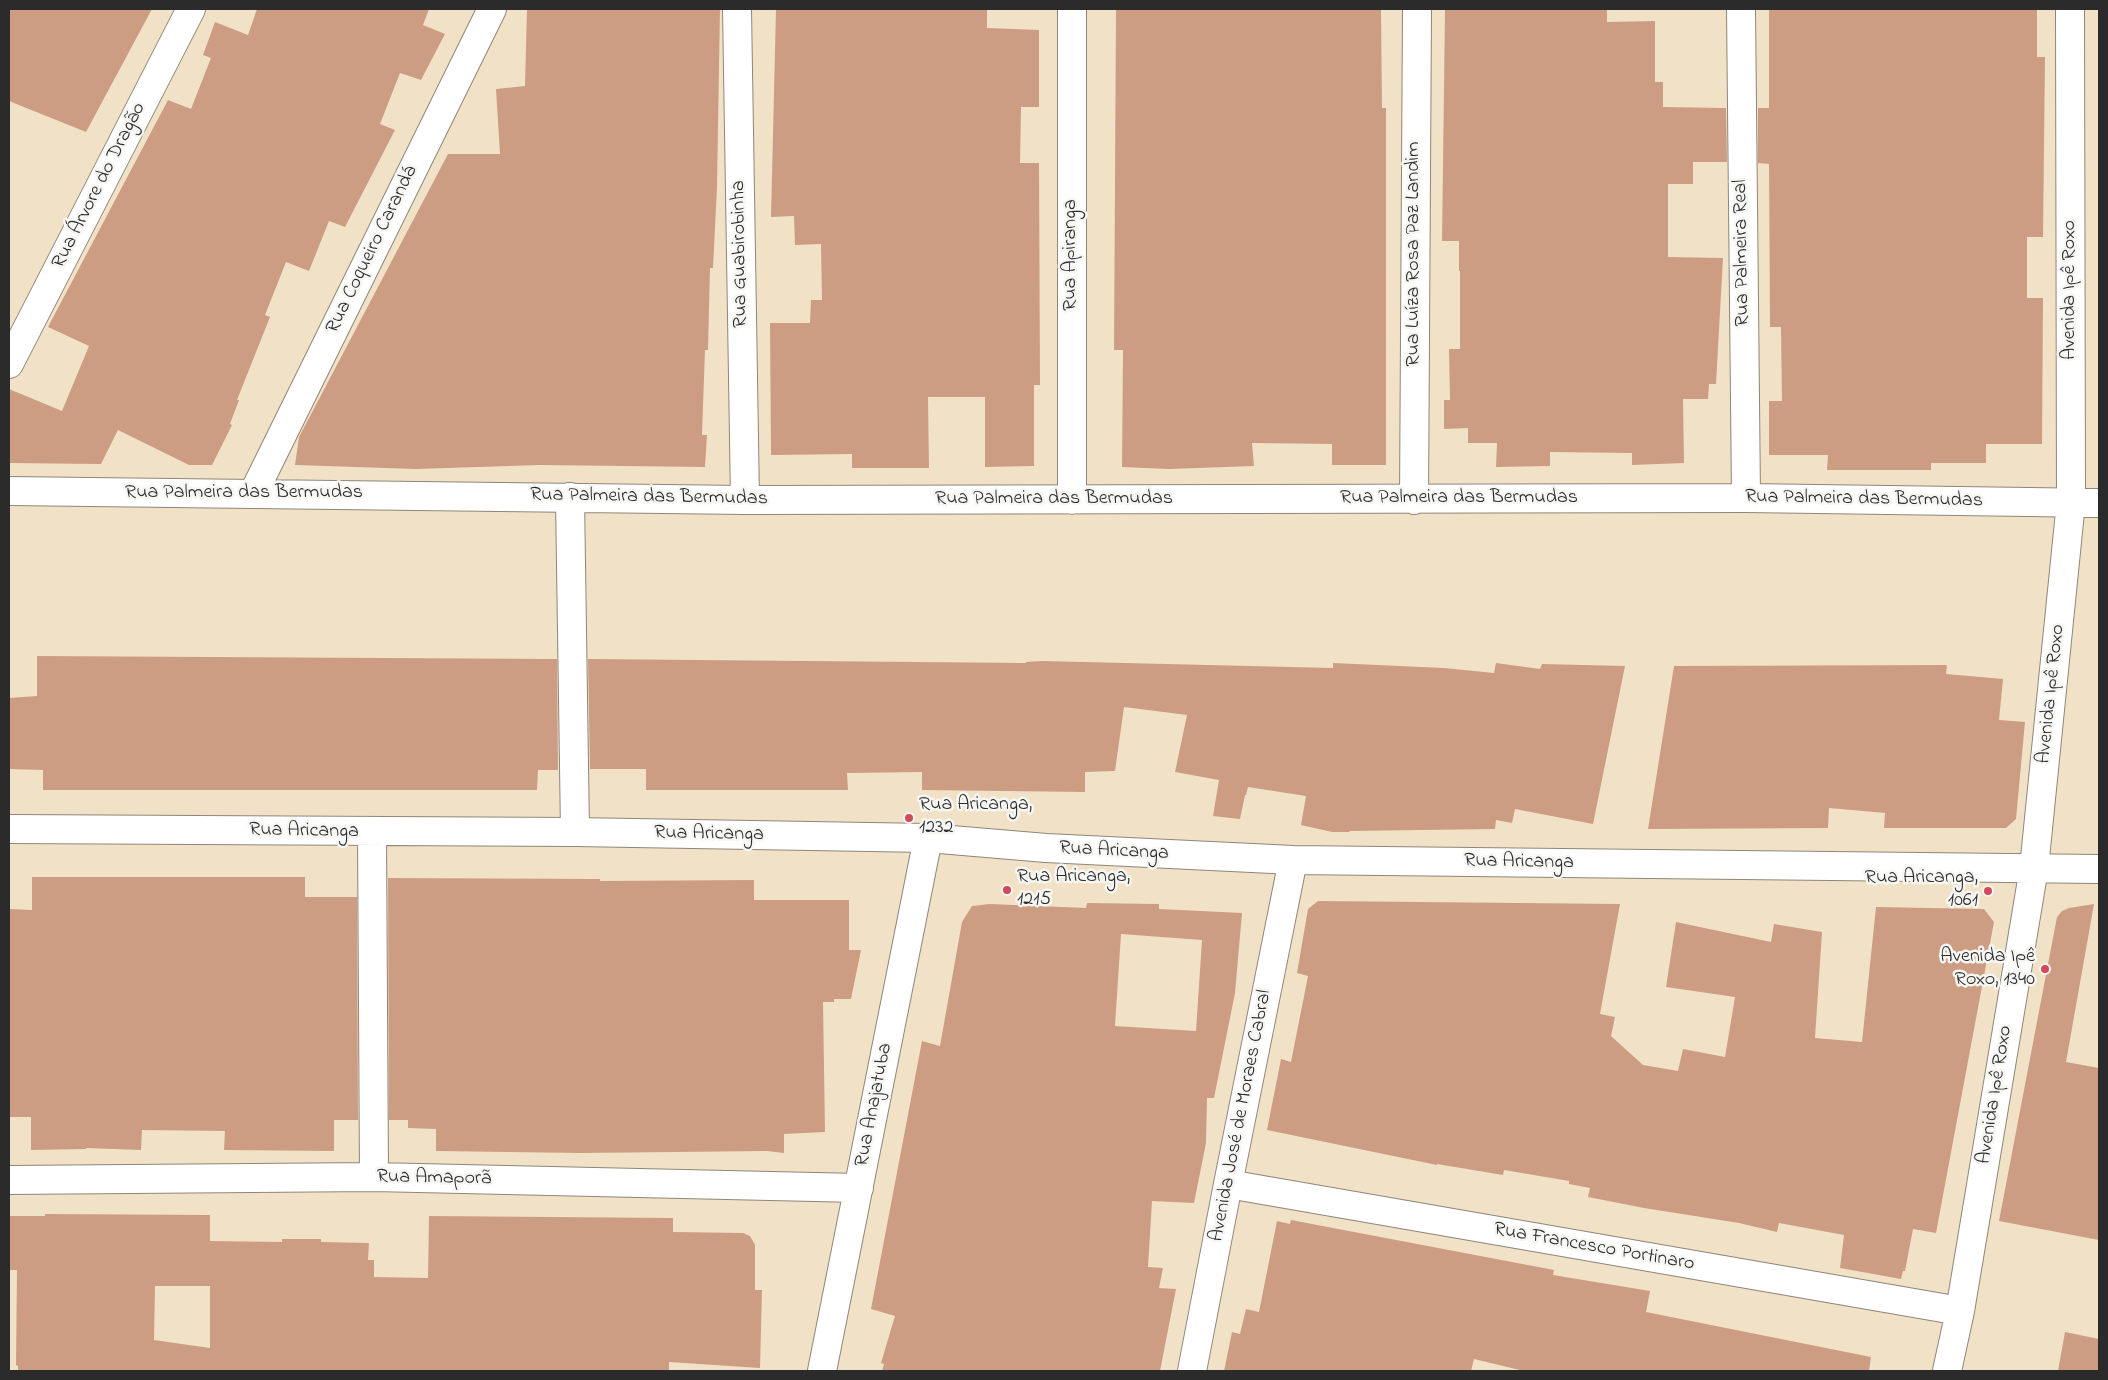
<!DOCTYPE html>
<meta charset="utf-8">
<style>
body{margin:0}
#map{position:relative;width:2108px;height:1380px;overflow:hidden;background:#f1e2c7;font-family:"Indie Flower",sans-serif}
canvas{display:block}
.frame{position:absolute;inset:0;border:10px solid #2b2b2b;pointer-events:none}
</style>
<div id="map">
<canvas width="2108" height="1380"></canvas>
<div class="frame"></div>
</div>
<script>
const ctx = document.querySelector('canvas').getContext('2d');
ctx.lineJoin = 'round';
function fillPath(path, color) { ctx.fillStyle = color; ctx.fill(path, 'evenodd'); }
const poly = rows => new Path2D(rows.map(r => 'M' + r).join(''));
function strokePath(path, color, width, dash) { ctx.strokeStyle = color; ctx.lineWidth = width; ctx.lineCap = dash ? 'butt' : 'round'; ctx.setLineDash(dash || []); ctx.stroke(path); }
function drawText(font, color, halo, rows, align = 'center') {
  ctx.font = font + ' "Indie Flower",sans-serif'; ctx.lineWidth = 5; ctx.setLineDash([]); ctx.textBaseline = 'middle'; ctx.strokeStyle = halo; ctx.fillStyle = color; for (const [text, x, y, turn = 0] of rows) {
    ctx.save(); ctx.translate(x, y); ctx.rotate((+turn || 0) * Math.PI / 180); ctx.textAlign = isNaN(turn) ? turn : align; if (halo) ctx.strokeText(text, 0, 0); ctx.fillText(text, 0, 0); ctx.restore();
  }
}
const building = poly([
 [9,9,152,9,86,132,9,101],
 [257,9,429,9,423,25,445,34,421,80,400,73,380,124,395,130,345,227,329,221,309,271,286,262,265,315,270,317,237,400,239,400,230,424,232,425,212,465,189,465,118,430,101,464,9,463,9,389,62,411,89,346,48,327,168,100,191,109,211,58,203,55,215,22,248,35],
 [527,9,720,9,717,187,713,268,710,268,708,350,705,350,702,435,707,435,705,467,540,465,416,469,295,465,299,437,448,154,500,154,496,89,525,86],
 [776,9,987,9,987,28,1039,30,1039,107,1021,107,1020,163,1039,163,1040,385,1034,385,1034,466,985,467,985,397,928,397,929,468,852,468,852,454,771,455,770,323,810,323,811,300,822,300,821,244,795,245,794,216,771,217],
 [1116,9,1381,9,1382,108,1386,108,1386,465,1332,465,1332,444,1252,443,1254,466,1169,469,1122,467,1123,350,1114,350],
 [1445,9,1607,9,1607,22,1655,21,1655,82,1663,82,1663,107,1726,108,1727,162,1693,162,1693,184,1668,184,1668,257,1723,258,1716,384,1709,384,1708,399,1683,399,1684,463,1632,465,1632,453,1550,452,1550,466,1496,467,1497,443,1468,443,1468,428,1444,429,1444,400,1450,400,1449,349,1460,349,1460,271,1459,271,1459,241,1442,241],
 [1769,9,2037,9,2037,57,2045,57,2043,237,2027,237,2027,298,2043,298,2042,444,1986,444,1986,463,1931,463,1931,470,1827,470,1828,455,1769,455,1769,401,1782,401,1781,327,1770,327,1769,164,1758,163,1758,108,1769,108],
 [37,656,557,659,558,770,538,770,537,790,43,790,43,770,9,769,9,698,37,696],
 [588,659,1026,663,1026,662,1042,661,1333,668,1333,663,1444,668,1494,673,1496,663,1540,669,1542,664,1625,666,1593,824,1515,809,1512,823,1496,820,1495,829,1350,831,1349,832,1332,832,1301,825,1306,796,1248,787,1246,795,1245,795,1240,819,1213,816,1219,780,1175,772,1187,715,1124,707,1115,771,1085,772,1085,792,922,790,922,772,847,773,848,790,646,790,646,769,590,769],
 [1947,665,1946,674,2003,679,1999,720,2025,722,2016,819,2006,828,1884,828,1885,813,1829,808,1828,828,1648,829,1674,666],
 [32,877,305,877,305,897,357,897,358,1120,334,1120,334,1151,224,1150,225,1131,142,1130,141,1150,86,1148,86,1149,31,1150,31,1117,9,1117,9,909,32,910],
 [388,878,600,879,600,881,754,880,754,900,849,900,849,950,861,950,851,999,834,999,834,1002,823,1002,825,1132,784,1134,784,1153,767,1151,581,1153,436,1151,436,1129,408,1128,408,1120,389,1120],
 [1318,901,1620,904,1600,1014,1615,1017,1611,1036,1643,1065,1678,1071,1683,1049,1725,1057,1735,997,1666,987,1676,922,1771,942,1774,924,1822,932,1815,1038,1862,1042,1876,907,1984,909,1994,922,1936,1233,1913,1229,1905,1271,1903,1271,1901,1279,1840,1268,1844,1235,1779,1223,1777,1232,1739,1223,1644,1208,1588,1197,1590,1188,1569,1184,1569,1181,1504,1170,1503,1175,1437,1164,1437,1165,1267,1130,1281,1059,1291,1062,1308,976,1297,973,1308,909],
 [1087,903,1159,904,1159,909,1242,913,1235,993,1214,1098,1207,1098,1206,1143,1194,1203,1152,1201,1148,1267,1163,1268,1159,1288,1176,1289,1160,1371,882,1371,884,1364,881,1363,895,1316,871,1309,922,1041,940,1046,962,922,972,906,990,904,1086,908],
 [1121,934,1202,940,1196,1031,1115,1026],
 [2094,904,2066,1062,2099,1068,2099,1240,1999,1221,2057,917,2062,911,2069,908],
 [45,1214,210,1215,210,1241,282,1242,282,1239,321,1239,321,1242,369,1243,368,1260,374,1260,374,1277,428,1278,429,1216,673,1218,673,1232,743,1233,750,1236,755,1245,755,1290,762,1290,760,1368,669,1362,669,1371,18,1371,18,1366,16,1365,17,1270,9,1270,9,1216,45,1216],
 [155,1286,210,1286,210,1348,154,1340],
 [1291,1220,1554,1270,1553,1275,1650,1291,1646,1312,1871,1357,1869,1371,1524,1371,1474,1359,1471,1371,1224,1371,1232,1332,1240,1334,1246,1309,1259,1312,1277,1221,1290,1224],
 [2065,1332,2099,1339,2099,1371,2058,1371]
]);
const minor = poly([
 [737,9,745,500],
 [1072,9,1072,500],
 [1741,9,1746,498],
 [9,364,191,9],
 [9,491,745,500,1746,498,2099,503],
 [254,492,492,9],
 [570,497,575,832],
 [1414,500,1417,9],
 [9,829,575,832,928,838,1046,848,1293,860,2099,869],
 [372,833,374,1177],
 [9,1180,374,1177,859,1188],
 [1228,1184,1960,1311],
 [822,1371,928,838],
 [1192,1371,1228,1184,1293,860],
 [1947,1371,1960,1311,2034,868,2071,502,2070,9]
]);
const markers = [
 [909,818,5,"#d1495b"],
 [1007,890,5,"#d1495b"],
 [1988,891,5,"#d1495b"],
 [2045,969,5,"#d1495b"]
];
const streetNames = [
 ["Rua Árvore do Dragão",100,186,-63],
 ["Rua Coqueiro Carandá",373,250,-64],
 ["Rua Palmeira Real",1743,253,-91],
 ["Rua Guabirobinha",741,254,-91],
 ["Rua Luíza Rosa Paz Landim",1415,254,-90],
 ["Rua Apiranga",1072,255,-90],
 ["Avenida Ipê Roxo",2071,290,-90],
 ["Rua Palmeira das Bermudas",244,494],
 ["Rua Palmeira das Bermudas",649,498,1],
 ["Rua Palmeira das Bermudas",1459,499],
 ["Rua Palmeira das Bermudas",1054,500],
 ["Rua Palmeira das Bermudas",1864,500,1],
 ["Avenida Ipê Roxo",2052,694,-84],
 ["Rua Aricanga",304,832,1],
 ["Rua Aricanga",709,835,1],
 ["Rua Aricanga",1114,852,3],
 ["Rua Aricanga",1519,863,1],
 ["Avenida Ipê Roxo",1996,1095,-81],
 ["Rua Anajatuba",875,1105,-79],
 ["Avenida José de Moraes Cabral",1242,1116,-79],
 ["Rua Amaporã",434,1179,1],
 ["Rua Francesco Portinaro",1594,1248,10]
];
const poiNames = [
 ["Rua Aricanga,",919,806],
 ["1232",919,829],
 ["Rua Aricanga,",1017,878],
 ["1215",1017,901],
 ["Rua Aricanga,",1978,879,"right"],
 ["1061",1978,902,"right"],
 ["Avenida Ipê",2035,958,"right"],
 ["Roxo, 1340",2035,981,"right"]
];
fillPath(building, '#cd9d83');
strokePath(minor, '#8e8679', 30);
strokePath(minor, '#fff', 28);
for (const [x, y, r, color] of markers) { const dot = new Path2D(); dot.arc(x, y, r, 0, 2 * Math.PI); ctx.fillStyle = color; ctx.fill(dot); strokePath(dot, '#f6f6f2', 2); }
drawText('20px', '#2b2b2b', '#f6f6f2', streetNames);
drawText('20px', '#2b2b2b', '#f6f6f2', poiNames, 'left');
</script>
